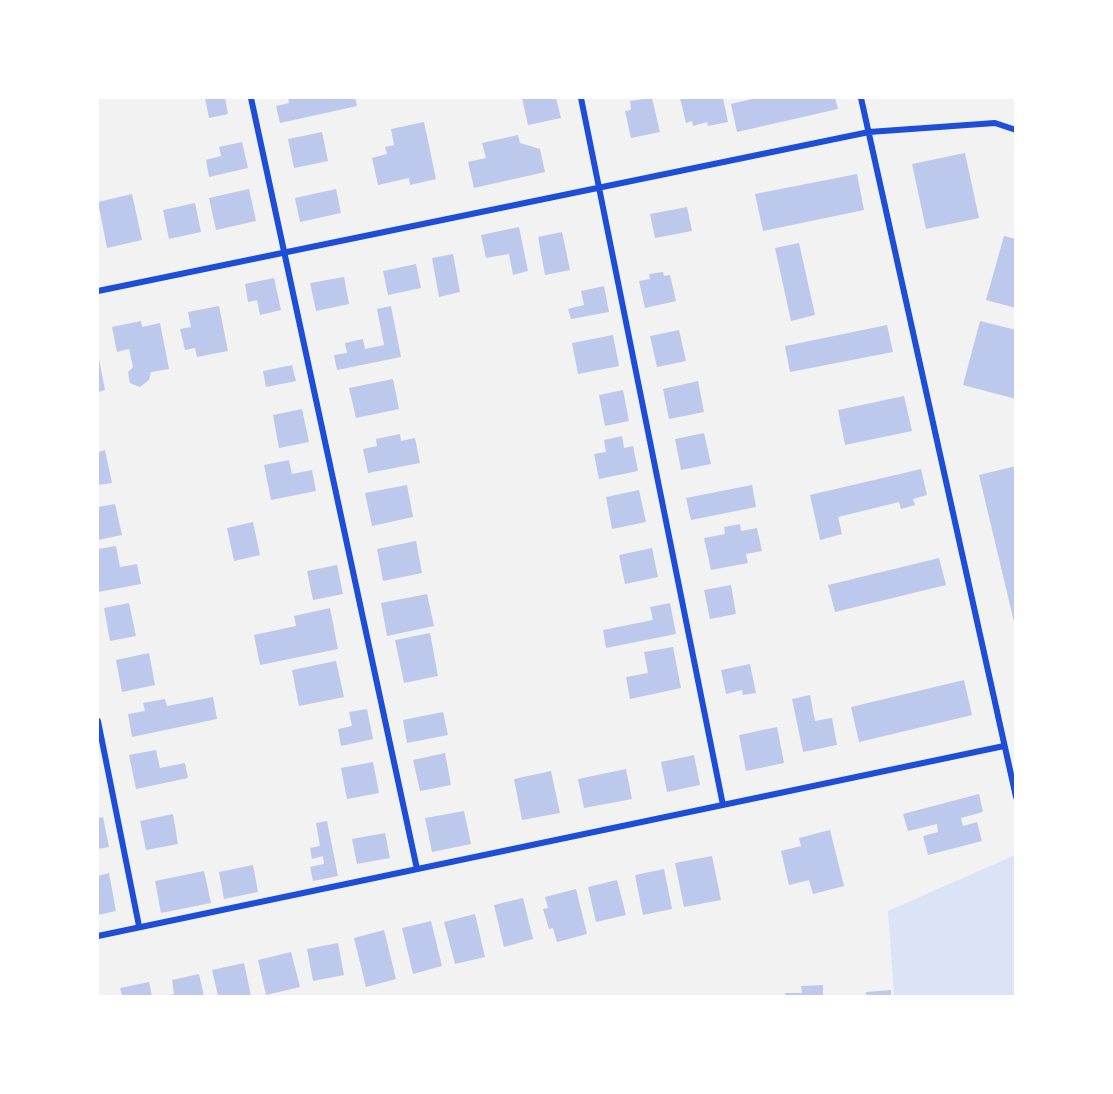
<!DOCTYPE html>
<style>
body{margin:0}
#map{position:relative;width:1113px;height:1094px;overflow:hidden;background:#f2f2f2;font-family:"Alegreya Sans",sans-serif}
canvas{display:block}
.frame{position:absolute;inset:0;border:99px solid #fff;pointer-events:none}
</style>
<div id="map">
<canvas width="1113" height="1094"></canvas>
<div class="frame"></div>
</div>
<script>
const ctx = document.querySelector('canvas').getContext('2d');
ctx.lineJoin = 'round';
function fillPath(path, color) { ctx.fillStyle = color; ctx.fill(path, 'evenodd'); }
const poly = rows => new Path2D(rows.map(r => 'M' + r).join(''));
function strokePath(path, color, width, dash) { ctx.strokeStyle = color; ctx.lineWidth = width; ctx.lineCap = dash ? 'butt' : 'round'; ctx.setLineDash(dash || []); ctx.stroke(path); }
const green = poly([
 [1015,855,1015,996,894,996,888,911]
]);
const building = poly([
 [205,98,225,98,228,114,209,118],
 [288,98,355,98,357,106,280,123,276,106,289,103],
 [522,98,556,98,561,118,528,125],
 [652,98,660,132,631,138,625,111,631,110,630,101],
 [680,98,723,98,728,122,708,126,707,122,693,126,692,121,686,123],
 [756,98,835,98,838,109,737,132,731,104],
 [424,122,436,179,410,185,409,178,378,185,372,158,387,154,385,147,394,145,391,129],
 [322,132,328,161,294,168,288,139],
 [518,135,520,143,540,149,545,172,474,188,468,162,486,158,482,143],
 [242,142,248,168,209,177,206,160,221,156,219,147],
 [965,153,979,218,926,229,912,164],
 [857,174,864,210,763,231,755,194],
 [249,189,256,221,216,230,209,198],
 [336,189,341,213,300,222,295,198],
 [132,194,142,240,107,248,98,202],
 [195,203,201,232,169,239,163,210],
 [687,207,692,231,655,238,650,214],
 [519,227,528,271,513,275,509,254,486,258,481,235],
 [562,232,570,270,545,275,538,237],
 [1004,236,1016,239,1016,308,986,300],
 [799,243,815,315,791,321,775,248],
 [453,254,460,292,439,297,432,258],
 [416,264,421,288,388,295,383,271],
 [663,272,664,276,670,275,676,301,645,308,639,281,650,279,649,274],
 [344,277,349,304,316,311,310,283],
 [274,278,281,310,260,315,257,300,248,302,245,284],
 [604,286,609,312,571,319,568,309,584,305,581,291],
 [219,306,228,351,197,357,195,348,185,350,180,329,191,327,188,312],
 [391,306,401,357,337,370,334,355,347,353,345,343,363,339,365,349,384,345,377,309],
 [141,321,142,327,160,323,169,369,151,372,149,380,140,387,130,383,128,372,133,367,129,349,117,352,112,327],
 [980,321,1016,330,1016,399,963,385],
 [887,325,893,352,790,372,785,346],
 [679,330,686,361,657,367,650,336],
 [613,335,619,366,578,374,572,343],
 [99,359,105,390,98,392,98,359],
 [292,365,296,381,266,387,263,371],
 [393,379,399,409,356,418,349,388],
 [698,381,704,412,669,419,663,389],
 [623,390,629,421,605,426,599,395],
 [904,396,912,431,845,445,838,410],
 [302,409,309,442,279,448,273,415],
 [704,433,711,464,681,470,675,439],
 [400,434,401,441,415,438,420,463,368,473,363,449,377,446,376,439],
 [622,436,624,448,633,446,638,471,599,479,594,454,606,452,604,440],
 [105,450,112,483,98,485,98,452],
 [289,460,292,474,312,470,316,491,271,500,264,465],
 [1016,466,1016,626,1015,626,979,475],
 [921,469,927,495,913,499,915,505,901,509,899,502,838,517,842,534,820,540,810,495],
 [407,485,413,517,372,526,365,493],
 [752,485,756,507,691,520,686,498],
 [639,490,646,522,612,529,606,497],
 [115,504,122,535,98,540,98,507],
 [253,522,260,555,234,561,227,528],
 [740,524,741,531,757,528,762,551,746,554,748,563,711,570,704,538,725,534,724,527],
 [416,541,422,573,383,581,377,549],
 [116,546,120,567,137,564,141,584,98,592,98,549],
 [652,548,658,577,625,584,619,555],
 [939,558,946,585,835,612,828,585],
 [337,565,343,594,313,600,307,571],
 [731,585,736,614,710,619,704,590],
 [427,594,434,626,387,636,381,603],
 [129,603,136,636,110,641,104,608],
 [670,603,676,634,606,648,603,630,653,620,650,607],
 [330,608,338,649,260,665,254,635,296,626,294,616],
 [430,633,438,676,404,683,395,640],
 [673,647,681,688,630,699,626,677,648,673,644,652],
 [149,653,155,685,122,692,116,660],
 [336,661,344,697,299,706,292,670],
 [750,664,756,693,743,695,742,690,726,694,721,670],
 [964,680,972,715,859,742,851,707],
 [810,695,815,721,832,718,837,745,803,752,792,699],
 [213,697,217,719,132,737,128,714,145,711,143,703,165,699,167,706],
 [367,709,373,739,341,746,338,729,352,726,349,712],
 [443,712,448,735,407,743,403,720],
 [777,727,784,763,746,771,739,735],
 [156,750,160,768,185,763,188,778,136,789,129,755],
 [445,753,451,785,420,791,413,760],
 [694,755,700,785,667,792,661,762],
 [373,762,379,793,347,799,341,768],
 [626,769,632,799,584,808,578,779],
 [551,771,560,813,522,820,514,779],
 [979,794,983,812,961,818,963,826,977,822,982,841,928,855,923,836,938,832,937,824,908,831,903,814],
 [464,811,471,844,432,852,425,818],
 [173,814,178,844,146,850,140,821],
 [103,817,109,847,98,849,98,818],
 [327,821,338,876,313,881,310,867,324,864,323,856,312,859,310,848,320,846,316,823],
 [830,830,844,886,813,894,809,880,789,885,781,851,801,846,799,838],
 [385,833,390,858,357,864,352,839],
 [712,856,721,900,684,907,675,863],
 [253,865,258,892,224,899,219,872],
 [664,869,672,909,643,915,635,875],
 [204,871,211,903,161,913,155,881],
 [109,873,116,911,98,915,98,876],
 [617,880,626,915,596,922,588,887],
 [576,889,587,934,557,942,553,928,549,929,543,909,548,908,545,897],
 [523,898,533,939,504,947,494,905],
 [475,914,485,957,455,964,444,922],
 [431,921,442,966,413,974,402,928],
 [384,930,396,979,366,987,354,938],
 [338,943,344,975,313,981,307,949],
 [291,952,300,987,266,995,258,960],
 [244,963,251,996,218,996,212,970],
 [199,974,204,996,165,996,174,994,172,980],
 [149,982,152,996,122,996,120,988],
 [823,985,823,996,785,996,785,993,802,993,801,986],
 [891,990,891,996,866,996,866,992]
]);
const minor = poly([
 [251,98,417,869],
 [581,98,723,805],
 [861,98,1016,797],
 [98,291,869,132,995,123,1016,130],
 [98,721,139,926],
 [98,936,1004,746]
]);
fillPath(green, '#dbe4f7');
fillPath(building, '#bdc9ec');
strokePath(minor, '#1d4ed8', 6);
</script>
